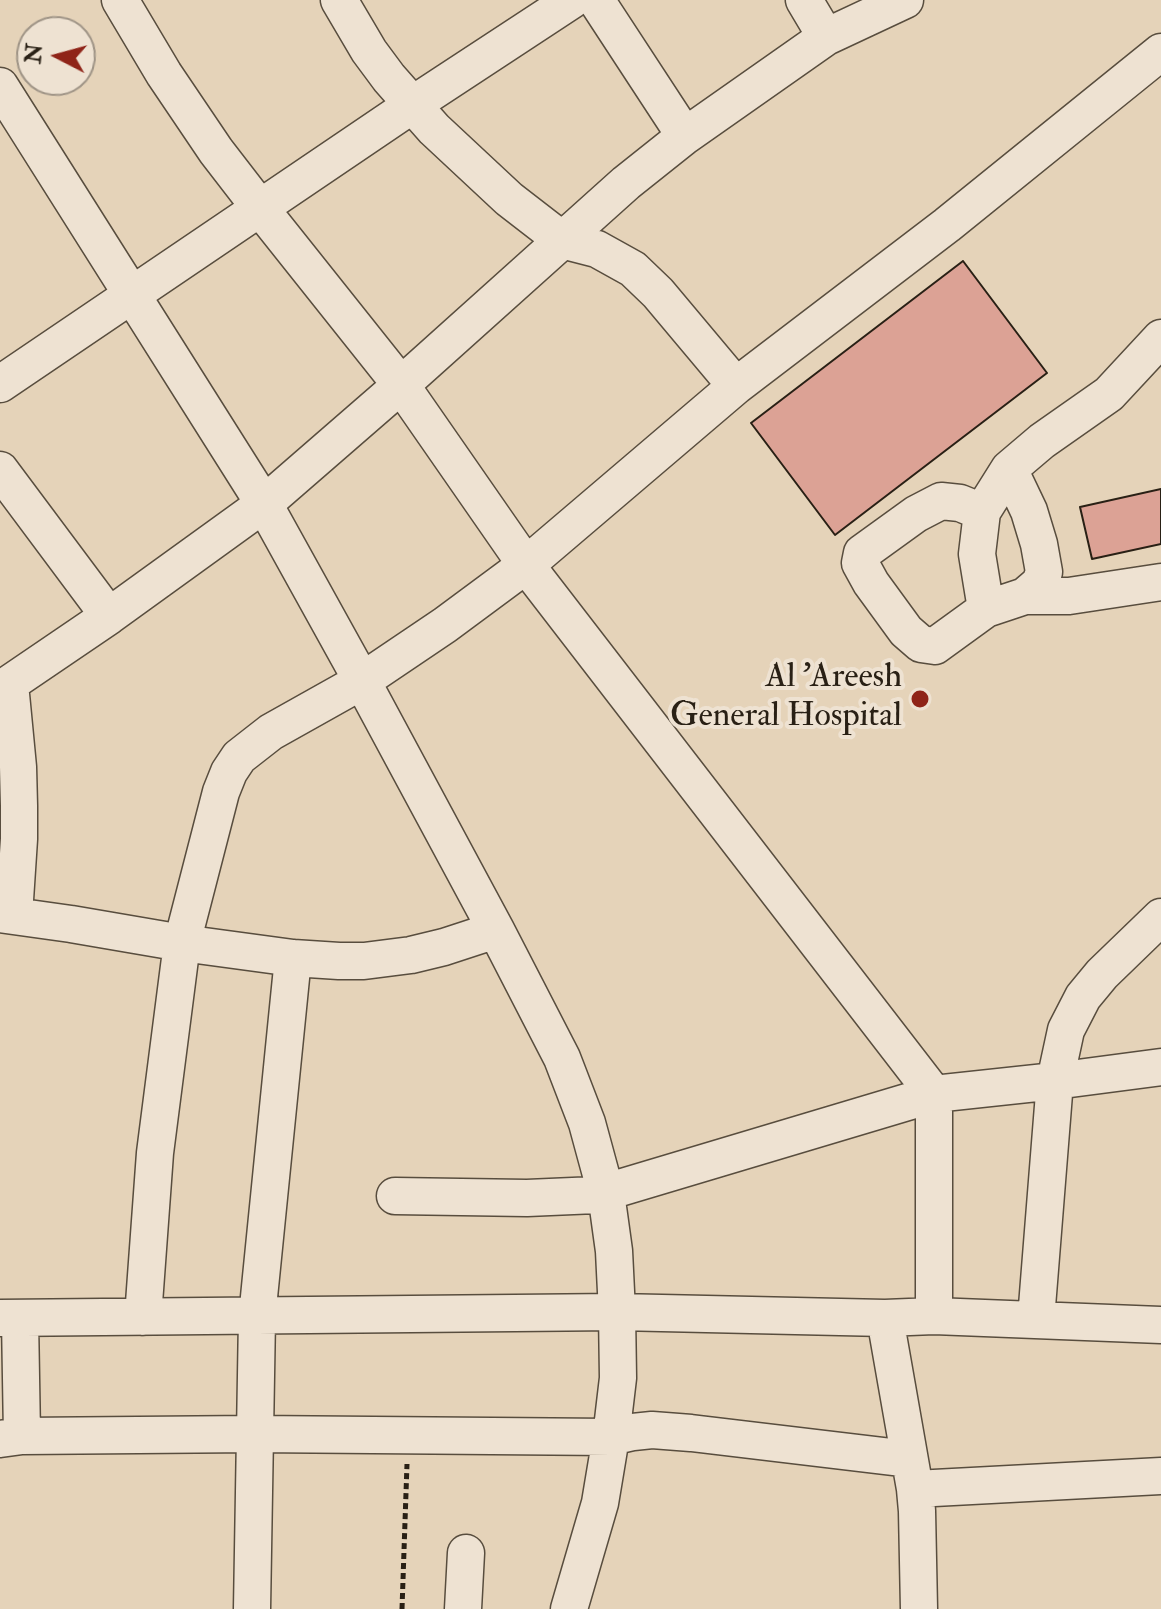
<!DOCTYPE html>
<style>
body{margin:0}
#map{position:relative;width:1161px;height:1609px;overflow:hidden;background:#e5d3b9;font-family:"IM FELL Double Pica",serif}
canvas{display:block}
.north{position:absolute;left:16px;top:16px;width:80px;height:80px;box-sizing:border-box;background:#eee2d2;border:2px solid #9f9486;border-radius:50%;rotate:276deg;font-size:22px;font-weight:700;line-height:32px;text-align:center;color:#292015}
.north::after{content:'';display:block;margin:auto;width:28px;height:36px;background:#8f2418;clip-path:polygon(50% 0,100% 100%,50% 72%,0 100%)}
</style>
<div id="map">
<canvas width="1161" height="1609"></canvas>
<div class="north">N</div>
</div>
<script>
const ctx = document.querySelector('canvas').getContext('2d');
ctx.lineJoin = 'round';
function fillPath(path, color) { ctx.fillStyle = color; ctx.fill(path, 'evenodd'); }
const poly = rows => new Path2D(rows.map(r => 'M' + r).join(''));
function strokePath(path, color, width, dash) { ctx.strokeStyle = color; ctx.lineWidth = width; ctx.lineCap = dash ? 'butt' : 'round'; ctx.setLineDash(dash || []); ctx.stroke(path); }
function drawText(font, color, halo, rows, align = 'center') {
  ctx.font = font + ' "IM FELL Double Pica",serif'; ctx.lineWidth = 8; ctx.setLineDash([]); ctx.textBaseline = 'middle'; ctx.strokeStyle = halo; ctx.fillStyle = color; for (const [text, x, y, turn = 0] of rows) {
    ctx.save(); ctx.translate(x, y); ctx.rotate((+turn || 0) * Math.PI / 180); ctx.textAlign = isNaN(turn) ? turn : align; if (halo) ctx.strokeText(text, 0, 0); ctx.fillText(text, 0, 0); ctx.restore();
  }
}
const building = poly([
 [963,261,1047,373,835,535,751,423,963,261],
 [1161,489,1161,544,1092,559,1080,507,1161,489]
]);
const path = poly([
 [402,1609,407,1464]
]);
const minor = poly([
 [120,0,164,74,216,151,260,208,401,385,526,565,934,1094,934,1316],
 [339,0,369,51,389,78,434,129,509,199,562,240,597,249,633,269,658,293,736,386],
 [596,0,685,136],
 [804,0,826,37],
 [0,86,264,504,362,681,496,930,562,1058,587,1123,606,1193,614,1251,617,1312,618,1378,611,1437,600,1503,569,1609],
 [0,384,412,105,572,0],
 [1009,469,1029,511,1039,544,1044,572,1040,583,1025,596],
 [0,470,109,616],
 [982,512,960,503,941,501,916,514,862,553,860,563,871,583,906,631,921,644,935,646,986,609,1025,596,1069,596,1161,582],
 [986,609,977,554,982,512,1009,469,1042,441,1109,394,1161,338],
 [10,684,18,767,19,806,19,839,14,915],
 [0,690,109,616,264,504,401,385,626,183,685,136,826,37,905,0],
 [0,914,71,924,182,943,293,958,339,961,364,961,411,955,444,947,496,930],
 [395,1196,527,1198,596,1195,934,1094,1055,1081,1161,1067],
 [143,1317,155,1153,182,943,221,792,229,772,239,757,271,732,362,681,445,625,526,565,736,386,947,225,1161,52],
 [0,1318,617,1312,885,1318,934,1316,1161,1325],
 [885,1318,915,1489,917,1511,919,1609],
 [20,1319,22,1436],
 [1036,1319,1055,1081,1066,1030,1083,997,1102,974,1161,917],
 [0,1439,22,1436,254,1434,611,1437,633,1432,652,1430,691,1433,909,1459],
 [915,1489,1161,1476],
 [252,1609,257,1317,293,958],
 [463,1609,466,1553]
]);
const markers = [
 [920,699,10,"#8f2418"]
];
const poiNames = [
 ["Al 'Areesh",902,679],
 ["General Hospital",902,718]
];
fillPath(building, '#dca295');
strokePath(building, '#292015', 2);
strokePath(minor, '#584d3e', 39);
strokePath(path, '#292015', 5, [6, 4]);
strokePath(minor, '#eee2d2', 36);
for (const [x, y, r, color] of markers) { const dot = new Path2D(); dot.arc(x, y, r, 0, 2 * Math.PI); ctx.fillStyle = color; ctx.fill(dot); strokePath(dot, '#eee2d2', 3); }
drawText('34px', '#292015', '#eee2d2', poiNames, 'right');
</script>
